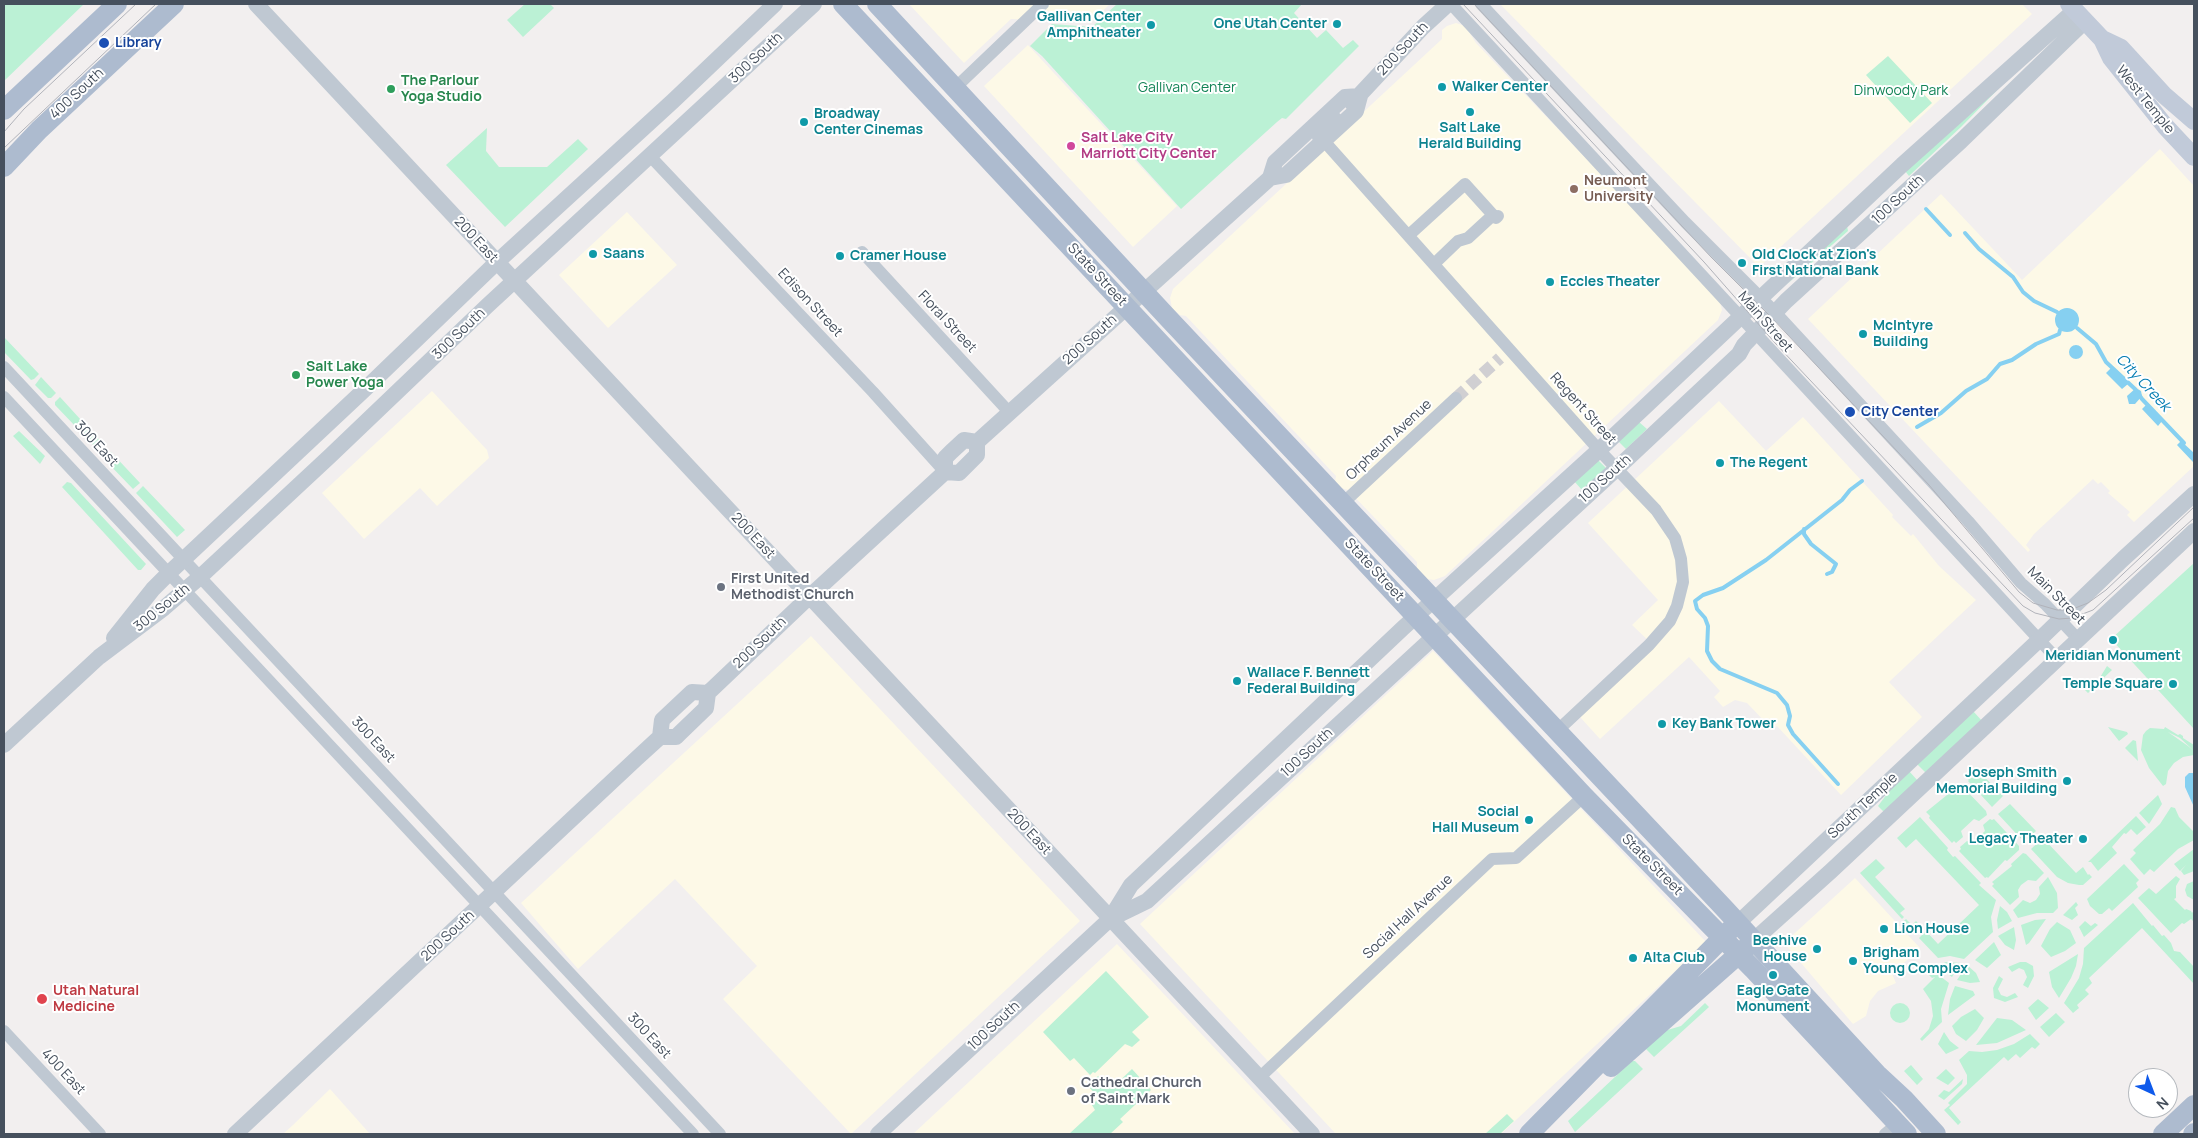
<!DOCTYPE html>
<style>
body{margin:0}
#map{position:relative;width:2198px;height:1138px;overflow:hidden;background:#f2efef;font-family:Manrope,sans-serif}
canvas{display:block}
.frame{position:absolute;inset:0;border:5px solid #46505d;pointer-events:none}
.north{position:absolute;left:2128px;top:1068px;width:50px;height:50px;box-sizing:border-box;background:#fff;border:1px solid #b5b9be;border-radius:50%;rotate:137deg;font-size:14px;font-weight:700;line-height:20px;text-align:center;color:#46505d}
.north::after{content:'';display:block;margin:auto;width:18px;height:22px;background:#0f5aeb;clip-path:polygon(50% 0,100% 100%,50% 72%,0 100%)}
</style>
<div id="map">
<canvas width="2198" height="1138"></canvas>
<div class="frame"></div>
<div class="north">N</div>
</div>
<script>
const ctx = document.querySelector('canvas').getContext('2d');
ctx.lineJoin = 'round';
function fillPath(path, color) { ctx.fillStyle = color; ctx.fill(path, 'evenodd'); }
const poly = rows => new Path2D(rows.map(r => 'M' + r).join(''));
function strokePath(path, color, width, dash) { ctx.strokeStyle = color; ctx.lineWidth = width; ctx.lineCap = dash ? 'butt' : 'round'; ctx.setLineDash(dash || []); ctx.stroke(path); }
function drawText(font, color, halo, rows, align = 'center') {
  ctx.font = font + ' Manrope,sans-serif'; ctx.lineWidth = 4; ctx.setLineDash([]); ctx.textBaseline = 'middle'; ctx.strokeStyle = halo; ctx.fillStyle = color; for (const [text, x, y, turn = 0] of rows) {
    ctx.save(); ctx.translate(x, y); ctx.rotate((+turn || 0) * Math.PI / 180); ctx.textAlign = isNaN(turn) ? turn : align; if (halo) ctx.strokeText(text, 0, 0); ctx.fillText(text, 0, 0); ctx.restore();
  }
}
const commercial = poly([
 [909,4,1110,4,1091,22,1011,19,964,63],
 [1500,4,2022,4,2032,14,1759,267],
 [1456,23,1465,26,1476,43,1719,298,1722,310,1718,320,1445,576,1434,580,1427,579,1417,569,1417,562,1348,490,1341,488,1335,482,1336,476,1186,316,1180,315,1172,308,1170,298,1173,289,1442,39,1442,30,1447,26],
 [1028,45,1177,206,1133,247,984,86],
 [2160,149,2194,186,2194,466,2134,522,2127,515,2130,512,2108,493,2110,491,2101,482,2098,484,2093,479,2034,534,2026,545,2030,550,2028,552,1808,319,1941,194,2022,280],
 [627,212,677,265,608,328,559,275],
 [432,391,487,450,489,458,437,506,420,488,364,539,322,493],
 [1719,401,1766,451,1803,417,1893,515,1892,517,1911,536,1913,534,1939,566,1976,600,1889,682,1922,717,1841,795,1777,726,1772,729,1747,703,1735,700,1723,707,1714,697,1720,691,1689,657,1600,739,1580,717,1652,644,1632,625,1658,600,1588,523],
 [811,636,1080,921,851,1134,723,999,757,966,675,879,578,969,521,903],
 [1433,651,1706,942,1501,1134,1336,1134,1140,924],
 [1855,878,1920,948,1892,974,1896,983,1878,991,1870,1001,1866,1016,1853,1024,1784,943],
 [1117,944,1295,1134,913,1134],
 [330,1089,370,1134,283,1134,293,1125]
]);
const green = poly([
 [4,4,84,4,4,81],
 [525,4,550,4,554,8,523,37,507,20],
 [1117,4,1302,4,1294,13,1317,38,1326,30,1343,48,1353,40,1359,46,1286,119,1282,118,1277,122,1181,209,1042,56,1030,46,1052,24,1092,27],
 [1888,56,1932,103,1910,123,1866,75],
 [2010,77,1962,126,1909,176,1905,171],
 [487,128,486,151,499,167,547,167,578,139,588,149,505,227,446,165],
 [1847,226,1848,231,1785,286],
 [4,337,39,374,34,379,31,380,4,352],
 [41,377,56,393,51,398,48,398,35,385],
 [60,397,102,443,96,448,55,405,55,402],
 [1639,422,1647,429,1626,449,1618,441],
 [19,431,45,456,40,464,13,436],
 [111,452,140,483,133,489,105,460],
 [1598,460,1606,468,1582,490,1574,481],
 [67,482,71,483,146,564,141,570,138,570,62,487],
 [143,486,185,530,177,537,136,493],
 [2194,563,2194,729,2111,639],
 [2107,666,2112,670,2088,693,2083,688,2099,679],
 [1973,711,1983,722,1926,773,1917,764],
 [2108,727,2127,732,2128,734,2119,741],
 [2165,727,2178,735,2180,734,2183,736,2183,738,2194,745,2194,751,2180,738,2168,732,2188,746,2194,751,2194,755,2183,757,2174,763,2168,771,2166,784,2163,786,2149,768,2141,750,2143,735,2146,731,2150,728,2164,729],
 [2133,740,2136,741,2138,761,2125,748],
 [1975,767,2003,796,1992,807,1968,781,1969,780,1965,776],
 [1909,771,1918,781,1884,812,1878,806,1893,786],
 [1957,783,1961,787,1962,786,1986,811,1987,815,1979,821,1974,819,1961,831,1963,837,1956,843,1954,841,1952,843,1929,818,1930,816,1926,812,1947,795,1946,794],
 [2158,795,2162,804,2149,824,2139,813],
 [2010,804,2036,831,2024,842,1998,814],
 [2171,807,2175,808,2179,817,2194,832,2194,840,2178,849,2154,872,2150,869,2144,875,2130,859,2136,853,2133,850,2160,824],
 [2136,816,2146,827,2137,835,2131,829,2126,834,2124,833,2112,847,2117,853,2098,871,2091,862,2088,862],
 [1920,817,1948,848,1947,850,1953,857,1955,856,1981,883,1979,885,1996,900,1991,917,1993,932,1964,959,1950,956,1938,958,1919,938,1926,931,1938,944,1979,905,1916,839,1906,848,1897,838],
 [1990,819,1992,820,1994,819,2019,846,2019,850,2007,861,2005,860,1988,878,1987,877,1985,878,1959,851,1961,849,1960,847,1967,841,1972,843,1985,831,1983,825],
 [2043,838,2076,873,2083,867,2088,875,2089,874,2092,877,2083,885,2079,885,2068,883,2057,877,2031,849],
 [2194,849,2194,871,2184,875,2181,871,2186,865,2180,871,2174,864],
 [2023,853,2026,854,2044,873,2036,881,2028,880,2021,885,2018,890,2019,897,2010,905,1992,886,1994,884,1992,882,2012,866,2011,864],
 [1876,859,1885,868,1875,877,1905,909,1900,913,1904,917,1902,919,1860,873],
 [2124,864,2139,880,2136,883,2138,887,2112,911,2109,908,2102,914,2099,914,2090,906,2087,899],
 [2176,876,2180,879,2176,886,2176,898,2174,899,2185,910,2186,909,2191,911,2192,913,2194,910,2194,919,2193,921,2191,919,2184,924,2182,923,2171,933,2138,898,2149,888,2156,894],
 [2048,877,2057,893,2058,908,2053,913,2037,913,2018,918,2013,910,2023,900,2030,903,2036,900,2040,894,2039,887],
 [2194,881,2194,900,2187,896,2185,890,2187,884],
 [2076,902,2078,905,2075,908,2078,915,2072,920,2063,915],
 [2133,903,2152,926,2153,925,2162,936,2164,935,2171,943,2174,951,2180,952,2194,967,2194,984,2142,928,2089,978,2092,983,2085,990,2089,994,2077,1005,2079,1008,2073,1013,2064,1003,2079,978,2083,964,2084,948],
 [2000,906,2007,912,2012,921,1998,929,1997,920],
 [1906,919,1912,925,1916,921,1923,929,1916,935,1903,922],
 [2046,919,2029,943,2026,945,2021,925,2035,920],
 [2085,921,2091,926,2095,923,2098,925,2084,937,2079,927],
 [2057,922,2070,930,2076,943,2065,951,2051,957,2041,946,2042,944,2050,929],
 [2014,927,2016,940,2014,950,2005,945,1998,936],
 [1994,942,2001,955,1987,968,1975,960],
 [2078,954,2076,966,2071,978,2059,998,2052,987,2049,972],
 [1946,962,1961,963,1952,977,1937,966],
 [2020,962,2026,962,2033,966,2034,976,2028,988,2023,985,2027,977,2024,970,2019,968,2012,972,2008,967],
 [1967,965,1976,973,1980,982,1970,983,1957,980],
 [1932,970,1949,983,1941,1009,1942,1022,1922,1041,1920,1039,1929,1029,1933,1016,1931,1001,1923,989,1935,977,1932,978,1928,974],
 [1106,971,1149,1017,1132,1032,1140,1040,1132,1047,1125,1044,1095,1073,1093,1072,1090,1075,1074,1058,1070,1061,1043,1032],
 [1999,976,2003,979,1998,989,2001,995,2007,997,2015,993,2018,997,2005,1002,1994,998,1993,988],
 [1955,986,1973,991,1975,995,1948,1015,1950,999],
 [2038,999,2049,1008,2036,1020,2028,1008],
 '1890 1013a10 10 0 1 1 20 0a10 10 0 1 1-20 0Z',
 [1705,1003,1709,1007,1654,1057,1645,1048,1664,1031,1681,1026],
 [1975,1009,1984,1018,1977,1030,1966,1041,1956,1034,1952,1026,1961,1017],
 [2056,1013,2065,1022,2049,1037,2040,1027],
 [1997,1018,2012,1020,2026,1030,1997,1043,1976,1045],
 [1944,1032,1950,1041,1959,1048,1946,1054,1938,1044],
 [2030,1034,2040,1044,2035,1049,2032,1047,2020,1058,2016,1054,2008,1061,2004,1057,1949,1108,1961,1122,1958,1125,1944,1110,1950,1105,1948,1103,1967,1084,1967,1075,1959,1060,1969,1051,1982,1052,1997,1050,2014,1044],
 [1632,1061,1635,1061,1643,1069,1575,1132,1568,1121],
 [1911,1065,1923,1079,1917,1085,1904,1071],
 [1132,1069,1151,1090,1120,1119,1123,1122,1110,1134,1069,1134,1095,1110,1092,1105,1099,1098,1088,1086,1098,1076,1111,1089],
 [1946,1069,1955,1078,1948,1085,1936,1078],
 [1963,1079,1962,1084,1944,1100,1938,1096,1944,1090,1949,1092],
 [1507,1114,1514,1121,1500,1134,1485,1134]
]);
const water = poly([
 '2055 320a12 12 0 1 1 24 0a12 12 0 1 1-24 0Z',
 '2069 352a7 7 0 1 1 14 0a7 7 0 1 1-14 0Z',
 [2112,367,2128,384,2122,389,2106,373],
 [2136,388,2141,391,2142,396,2135,404,2129,404,2127,396],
 [2147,404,2162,421,2158,426,2142,409],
 [2181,441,2194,453,2193,462,2177,445],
 [2189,773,2194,773,2194,807,2185,787,2185,777]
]);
const stream = poly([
 [1926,209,1950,235],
 [1965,233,1979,249,2013,277,2023,292,2034,301,2057,312],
 [2077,328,2096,344,2106,362,2135,389,2142,399,2184,443],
 [1917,427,1941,413,1966,391,1987,379,2000,364,2012,360,2036,344,2059,334,2060,330],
 [1804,529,1804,534,1811,544,1836,564,1832,572,1827,574],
 [1838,784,1793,734,1788,725,1790,716,1787,705,1777,693,1720,669,1712,661,1707,651,1708,626,1705,618,1697,609,1695,601,1703,595,1723,588,1766,560,1842,500,1850,490,1862,481]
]);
const minorTunnel = poly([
 [1456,398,1500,358]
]);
const minor = poly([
 [1451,4,2057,659],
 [1481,4,1685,222,1775,312,1968,521,2021,583,2045,604,2078,639],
 [955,88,1043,4],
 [1324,141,1599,450,1656,510,1675,538,1681,559,1683,582,1677,606,1670,621,1649,645,1557,731],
 [650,156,873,392,945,472],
 [1409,235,1465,184,1493,215],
 [862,252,1009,412],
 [1434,264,1458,241,1468,238,1493,215,1496,218,1498,216],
 [4,367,720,1134],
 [4,397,693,1134],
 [1343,503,1456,398],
 [4,1031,100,1134],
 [1259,1078,1492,859,1516,858,1584,796],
 [1885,1134,1897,1124]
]);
const tertiary = poly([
 [256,4,1312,1134],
 [1352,103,1423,27,1448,4],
 [1324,141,1320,137,1322,131,1334,119],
 [1270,178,1286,175,1356,111,1360,96],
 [977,442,1270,178,1275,162,1345,97,1360,96],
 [945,472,945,458,951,452,964,440,977,442],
 [114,638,153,589,169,573,363,391,497,262,673,101,775,4],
 [660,737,662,720,679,704,692,692,708,693],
 [4,745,99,657,164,608,200,577,330,456,487,306,814,4],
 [1110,919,1147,901,1627,459,1739,354,1744,345,1786,301,1961,141,2085,21],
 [1738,923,2039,640,2123,559,2194,494],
 [1753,941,1831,871,2194,531],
 [235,1134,636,759,660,737,676,737,680,733,706,708,708,693,809,597,945,472,959,473,977,455,977,442],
 [878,1134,1110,919,1131,885,1403,628,1599,450,1902,165,2075,10]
]);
const secondary = poly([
 [2069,4,2102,39,2111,58,2165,126,2194,157],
 [2102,39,2121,48,2164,95,2194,121]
]);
const primary = poly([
 [843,4,1584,796,1753,969,1907,1134],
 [877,4,1169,319,1724,908,1877,1074,1904,1099,1936,1134],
 [4,110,117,4],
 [4,167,39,130,174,4],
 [1611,1067,1748,946],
 [1529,1134,1732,928],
 [2163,1134,2194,1105],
 [2193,1134,2194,1133]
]);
const tram = poly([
 [1463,4,1704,262,1776,344,2023,606,2035,613,2059,619,2072,618,2093,610,2194,518],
 [1474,4,1711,257,1771,317,1929,485,2019,592,2033,603,2057,610,2070,610,2088,603,2106,590,2194,507],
 [4,132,24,109,136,4],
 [4,148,156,4]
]);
const markers = [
 [1337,24,5,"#0f9aa8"],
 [1151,25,5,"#0f9aa8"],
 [104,43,6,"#1a4fb4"],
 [1442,87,5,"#0f9aa8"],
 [391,89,5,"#2e9e5b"],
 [1470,112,5,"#0f9aa8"],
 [804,122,5,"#0f9aa8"],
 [1071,146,5,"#d1479c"],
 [1574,189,5,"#8d6e63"],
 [593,254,5,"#0f9aa8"],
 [840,256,5,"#0f9aa8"],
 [1742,263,5,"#0f9aa8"],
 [1550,282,5,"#0f9aa8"],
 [1863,334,5,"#0f9aa8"],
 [296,375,5,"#2e9e5b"],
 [1850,412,6,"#1a4fb4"],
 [1720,463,5,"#0f9aa8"],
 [721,587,5,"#6b7280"],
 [2113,640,5,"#0f9aa8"],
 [1237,681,5,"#0f9aa8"],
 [2173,684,5,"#0f9aa8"],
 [1662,724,5,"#0f9aa8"],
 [2067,781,5,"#0f9aa8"],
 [1529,820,5,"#0f9aa8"],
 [2083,839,5,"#0f9aa8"],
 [1884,929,5,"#0f9aa8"],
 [1817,949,5,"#0f9aa8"],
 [1633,958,5,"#0f9aa8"],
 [1853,961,5,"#0f9aa8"],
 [1773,975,5,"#0f9aa8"],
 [42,999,6,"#e0444e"],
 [1071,1091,5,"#6b7280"]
];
const cultureNames = [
 ["Gallivan Center",1141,17,"right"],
 ["Amphitheater",1141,33,"right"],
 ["One Utah Center",1327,24,"right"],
 ["Walker Center",1452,87],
 ["Broadway",814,114],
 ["Center Cinemas",814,130],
 ["Salt Lake",1470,128,"center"],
 ["Herald Building",1470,144,"center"],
 ["Saans",603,254],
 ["Old Clock at Zion's",1752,255],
 ["First National Bank",1752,271],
 ["Cramer House",850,256],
 ["Eccles Theater",1560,282],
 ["McIntyre",1873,326],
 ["Building",1873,342],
 ["The Regent",1730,463],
 ["Meridian Monument",2113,656,"center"],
 ["Wallace F. Bennett",1247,673],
 ["Federal Building",1247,689],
 ["Temple Square",2163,684,"right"],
 ["Key Bank Tower",1672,724],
 ["Joseph Smith",2057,773,"right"],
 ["Memorial Building",2057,789,"right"],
 ["Social",1519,812,"right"],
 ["Hall Museum",1519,828,"right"],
 ["Legacy Theater",2073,839,"right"],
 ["Lion House",1894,929],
 ["Beehive",1807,941,"right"],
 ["House",1807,957,"right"],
 ["Brigham",1863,953],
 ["Young Complex",1863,969],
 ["Alta Club",1643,958],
 ["Eagle Gate",1773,991,"center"],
 ["Monument",1773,1007,"center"]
];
const transitNames = [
 ["Library",115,43],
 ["City Center",1861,412]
];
const streetNames = [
 ["200 South",1403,49,-47],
 ["300 South",756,58,-43],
 ["400 South",77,94,-43],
 ["West Temple",2145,100,51],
 ["100 South",1898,200,-43],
 ["200 East",476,240,47],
 ["State Street",1097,275,47],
 ["Edison Street",810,303,47],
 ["Floral Street",947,322,47],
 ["Main Street",1765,322,49],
 ["300 South",459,334,-44],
 ["200 South",1090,340,-42],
 ["Regent Street",1583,409,48],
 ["Orpheum Avenue",1389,440,-43],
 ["300 East",96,444,47],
 ["100 South",1605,479,-42],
 ["200 East",753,536,47],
 ["State Street",1374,570,47],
 ["Main Street",2056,596,45],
 ["300 South",162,608,-39],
 ["200 South",760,643,-44],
 ["300 East",373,740,47],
 ["100 South",1307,753,-43],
 ["South Temple",1863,806,-43],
 ["200 East",1029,832,47],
 ["State Street",1652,865,45],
 ["Social Hall Avenue",1408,917,-43],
 ["200 South",448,936,-43],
 ["100 South",994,1026,-43],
 ["300 East",649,1036,47],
 ["400 East",63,1072,47]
];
const leisureNames = [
 ["The Parlour",401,81],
 ["Yoga Studio",401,97],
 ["Salt Lake",306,367],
 ["Power Yoga",306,383]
];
const parkNames = [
 ["Gallivan Center",1187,88],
 ["Dinwoody Park",1901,91]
];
const hotelNames = [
 ["Salt Lake City",1081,138],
 ["Marriott City Center",1081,154]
];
const educationNames = [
 ["Neumont",1584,181],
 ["University",1584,197]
];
const worshipNames = [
 ["First United",731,579],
 ["Methodist Church",731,595],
 ["Cathedral Church",1081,1083],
 ["of Saint Mark",1081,1099]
];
const healthNames = [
 ["Utah Natural",53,991],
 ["Medicine",53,1007]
];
const waterNames = [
 ["City Creek",2143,383,47]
];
fillPath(commercial, '#fdf9e7');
fillPath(green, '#bbf1d5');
fillPath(water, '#86d0f1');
strokePath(stream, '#86d0f1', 4);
strokePath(minorTunnel, '#d0cfd2', 12, [12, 6]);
strokePath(minor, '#bfc8d2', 12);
strokePath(tertiary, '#bfc8d2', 16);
strokePath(secondary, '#c1cad9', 18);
strokePath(primary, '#adbbcf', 20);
strokePath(tram, '#b1b3ba', 1);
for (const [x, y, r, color] of markers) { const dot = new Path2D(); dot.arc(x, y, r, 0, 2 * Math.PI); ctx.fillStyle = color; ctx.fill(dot); strokePath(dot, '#fff', 2); }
drawText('bold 14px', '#0d838f', '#fff', cultureNames, 'left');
drawText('bold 14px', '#164399', '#fff', transitNames, 'left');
drawText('14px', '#46505d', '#fff', streetNames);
drawText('bold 14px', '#27864d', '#fff', leisureNames, 'left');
drawText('14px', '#128356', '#fff', parkNames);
drawText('bold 14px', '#b23c85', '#fff', hotelNames, 'left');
drawText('bold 14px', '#785e54', '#fff', educationNames, 'left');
drawText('bold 14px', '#5b616d', '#fff', worshipNames, 'left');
drawText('bold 14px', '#be3a42', '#fff', healthNames, 'left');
drawText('italic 15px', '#057db2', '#fff', waterNames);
</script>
